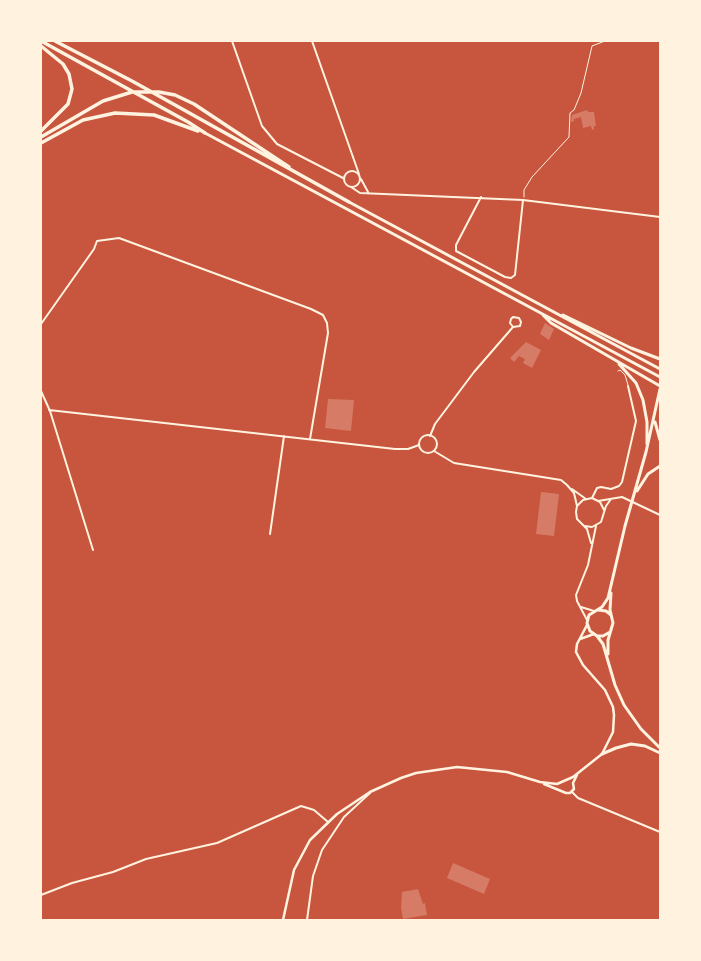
<!DOCTYPE html>
<style>
body{margin:0}
#map{position:relative;width:701px;height:961px;overflow:hidden;background:#c8553d;font-family:"PT Sans Narrow",sans-serif}
canvas{display:block}
.frame{position:absolute;inset:0;border:42px solid #fff3e0;pointer-events:none}
</style>
<div id="map">
<canvas width="701" height="961"></canvas>
<div class="frame"></div>
</div>
<script>
const ctx = document.querySelector('canvas').getContext('2d');
ctx.lineJoin = 'round';
function fillPath(path, color) { ctx.fillStyle = color; ctx.fill(path, 'evenodd'); }
const poly = rows => new Path2D(rows.map(r => 'M' + r).join(''));
function strokePath(path, color, width, dash) { ctx.strokeStyle = color; ctx.lineWidth = width; ctx.lineCap = dash ? 'butt' : 'round'; ctx.setLineDash(dash || []); ctx.stroke(path); }
const building = poly([
 [587,110,588,112,594,112,596,126,594,126,594,129,592,130,591,126,583,128,581,117,574,119,574,121,571,122,572,115],
 [545,323,554,329,549,340,540,334],
 [526,342,541,350,532,368,523,363,525,359,519,356,514,362,510,358],
 [328,399,354,400,351,431,325,428],
 [541,492,559,494,554,536,536,534],
 [453,863,490,879,484,894,447,878],
 [418,889,423,904,425,903,427,915,403,919,401,908,402,892]
]);
const path = poly([
 [524,197,524,190,532,177,569,137,570,113,574,110,581,93,592,46,605,41]
]);
const service = poly([
 [618,371,620,370,625,375,628,385]
]);
const minor = poly([
 [232,41,262,126,277,144,343,178],
 [312,41,359,174],
 '344 179a8 8 0 1 1 16 0a8 8 0 1 1-16 0Z',
 [361,179,368,192],
 [351,187,360,193,523,200,660,217],
 [481,197,456,245,456,251,505,277,511,278,515,275,523,200],
 [41,324,94,249,97,241,119,238,311,309,323,315,327,323,328,333,310,439],
 [41,391,50,411,93,550],
 [49,410,395,449,408,449,419,445],
 '419 444a9 9 0 1 1 18 0a9 9 0 1 1-18 0Z',
 [430,436,435,424,474,372,513,327,520,326,521,322,519,318,513,317,511,319,510,323,513,327],
 [434,451,454,463,561,480,567,485,574,493,577,506],
 [572,489,586,499],
 [592,498,597,488,601,487,611,489,619,486,622,482,636,421,628,386],
 [598,501,622,497,660,515],
 [585,526,592,527,601,522,606,506,611,499],
 [270,534,284,436],
 [591,543,587,529,577,519,576,512,577,506,583,500,592,498,600,502,604,510],
 [581,607,594,611],
 [587,620,577,601,576,595,588,565,596,526],
 [572,792,578,798,660,832],
 [41,895,72,883,113,872,146,859,217,843,301,806,314,810,328,822],
 [307,920,313,876,322,850,344,817,370,793]
]);
const tertiary = poly([
 [580,639,594,634],
 [544,784,566,793,570,793,574,789,573,783,577,775],
 [283,920,294,870,310,840,337,814,370,792,401,778,416,773,457,767,507,772,540,782,557,784,573,777,602,754,613,732,614,715,613,707,605,690,583,665,576,652,577,644,587,625]
]);
const trunk = poly([
 [205,133,660,377],
 [349,202,660,369],
 [543,315,551,323,660,386],
 [563,315,631,348,660,359],
 [619,364,636,383,643,400,647,422,647,444],
 [660,389,646,452,625,526,608,598,602,607,589,615,587,623,590,631,597,636,603,644,615,685,624,705,641,729,660,748],
 [655,422,660,440],
 [637,491,648,474,660,466],
 [598,610,606,611,611,615],
 [597,636,603,636,610,632],
 [608,654,608,640,613,623,610,610,611,593],
 [602,754,616,748,631,744,645,746,660,753]
]);
const motorway = poly([
 [41,41,188,122,205,133],
 [55,41,132,81,349,202],
 [41,46,63,64,69,74,72,89,68,104,41,131],
 [41,137,103,101,132,92,159,92,175,95,194,104,289,167],
 [41,143,83,120,115,113,154,115,198,131]
]);
fillPath(building, '#d67c66');
strokePath(path, '#fff3e0', 1);
strokePath(service, '#fff3e0', 1);
strokePath(minor, '#fff3e0', 2);
strokePath(tertiary, '#fff3e0', 2.5);
strokePath(trunk, '#fff3e0', 3);
strokePath(motorway, '#fff3e0', 3.5);
</script>
